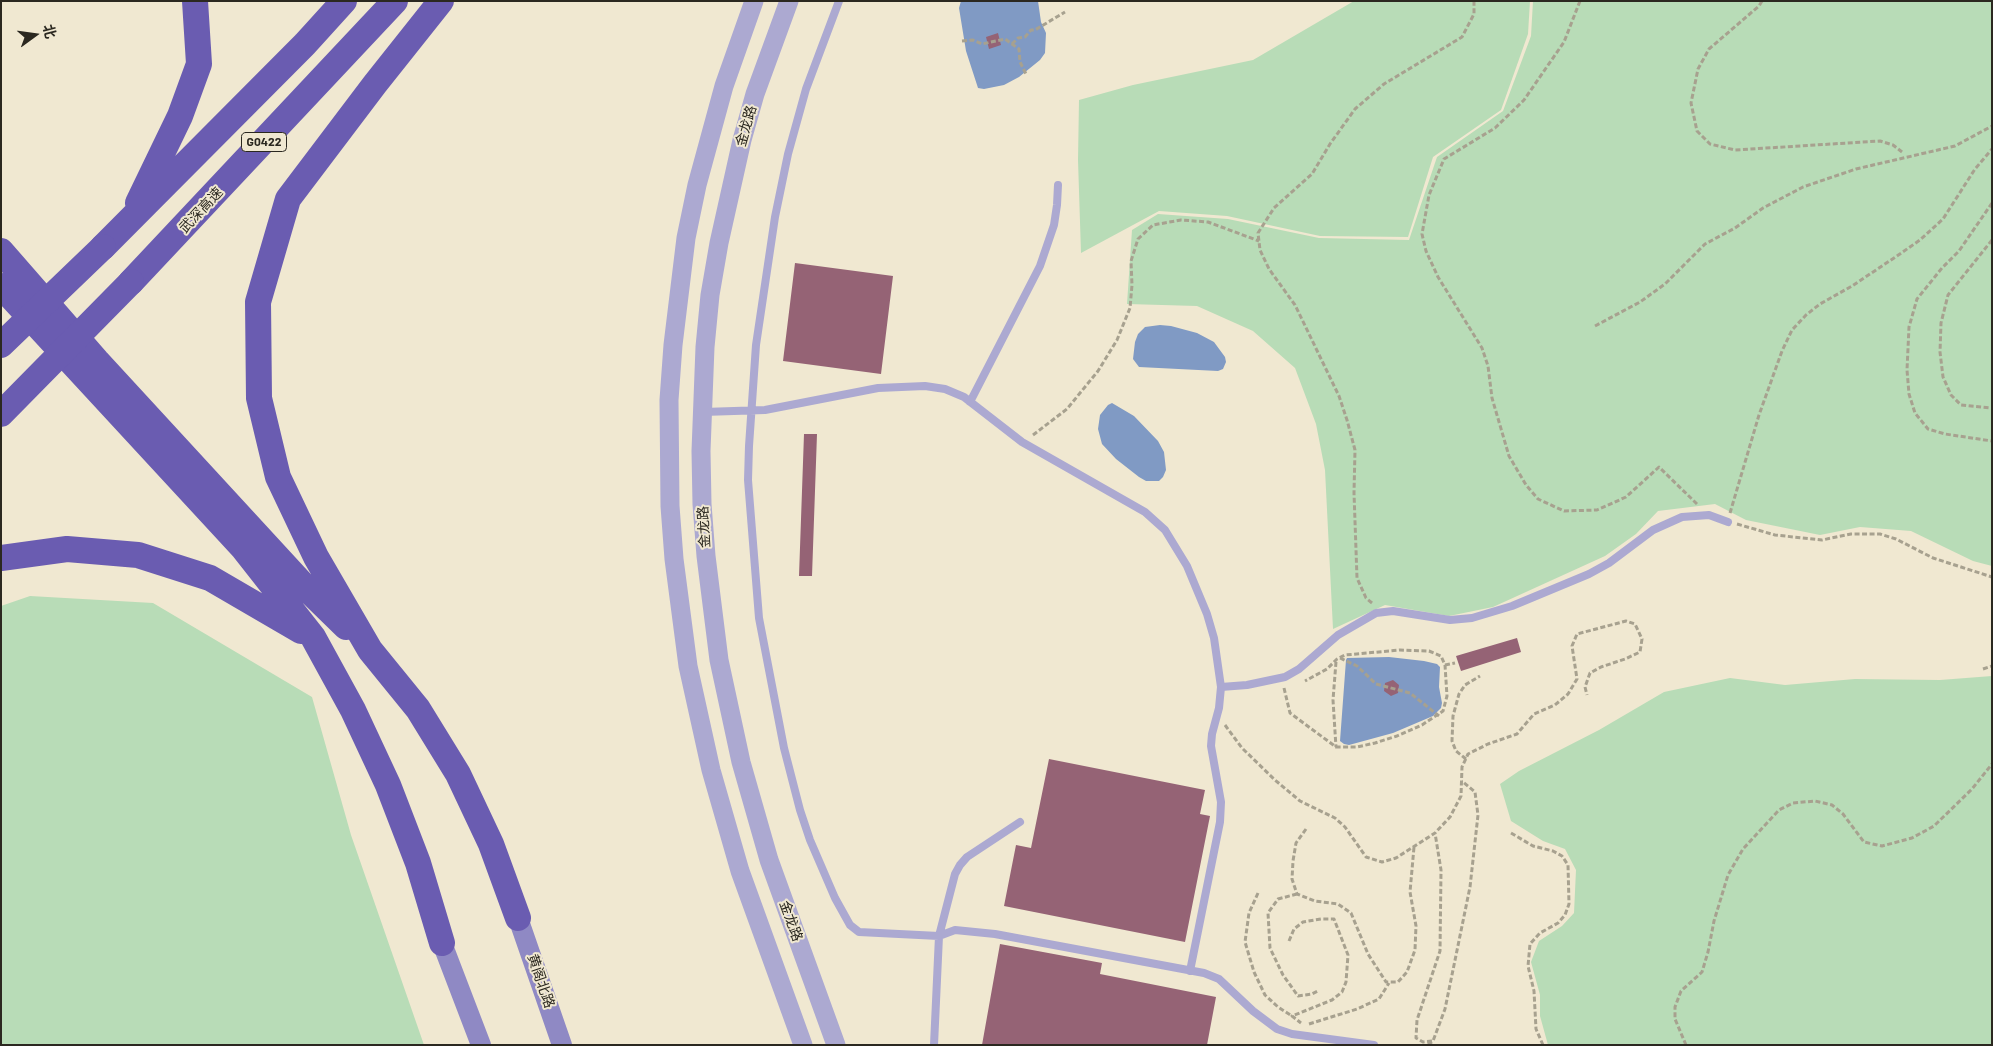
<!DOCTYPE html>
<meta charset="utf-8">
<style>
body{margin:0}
#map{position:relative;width:1993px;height:1046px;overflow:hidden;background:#f0e8d1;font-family:Barlow,"Noto Sans SC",sans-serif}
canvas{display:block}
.frame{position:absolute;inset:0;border:2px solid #2b2820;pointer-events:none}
.north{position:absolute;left:10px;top:10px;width:50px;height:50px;-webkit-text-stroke:4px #f0e8d1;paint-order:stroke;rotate:76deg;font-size:14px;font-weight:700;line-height:20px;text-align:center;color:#2b2820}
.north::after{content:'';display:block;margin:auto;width:18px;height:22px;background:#2b2820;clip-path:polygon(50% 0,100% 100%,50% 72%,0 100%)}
</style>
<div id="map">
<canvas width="1993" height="1046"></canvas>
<div class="frame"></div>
<div class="north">北</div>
</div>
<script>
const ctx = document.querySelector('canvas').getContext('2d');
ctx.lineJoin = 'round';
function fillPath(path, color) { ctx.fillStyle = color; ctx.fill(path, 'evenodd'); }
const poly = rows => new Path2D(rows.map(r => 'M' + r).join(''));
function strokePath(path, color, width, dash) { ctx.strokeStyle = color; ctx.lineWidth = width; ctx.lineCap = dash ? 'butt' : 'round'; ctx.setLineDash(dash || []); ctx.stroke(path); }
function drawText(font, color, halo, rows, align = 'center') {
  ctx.font = font + ' Barlow,"Noto Sans SC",sans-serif'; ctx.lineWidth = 4; ctx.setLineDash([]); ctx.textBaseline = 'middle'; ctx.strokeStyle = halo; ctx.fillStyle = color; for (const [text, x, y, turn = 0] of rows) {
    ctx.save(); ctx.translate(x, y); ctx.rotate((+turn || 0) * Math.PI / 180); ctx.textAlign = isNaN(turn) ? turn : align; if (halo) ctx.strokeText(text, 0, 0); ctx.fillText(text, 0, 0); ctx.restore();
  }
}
const green = poly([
 [1354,1,1530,1,1528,34,1501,110,1433,157,1408,237,1320,236,1227,216,1159,211,1081,253,1078,160,1079,100,1133,85,1253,60],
 [1533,1,1992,1,1992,566,1973,561,1911,531,1860,527,1820,535,1746,520,1715,504,1658,511,1636,534,1605,556,1493,607,1449,616,1385,605,1333,629,1325,470,1316,424,1295,368,1253,331,1197,306,1127,304,1132,230,1158,214,1228,219,1319,238,1409,240,1437,157,1503,111,1531,36],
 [30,596,153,603,312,697,351,835,424,1045,1,1045,1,606],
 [1992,676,1992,1045,1548,1045,1540,1016,1540,995,1531,962,1539,941,1562,926,1574,913,1576,870,1565,849,1543,841,1511,821,1500,784,1519,771,1599,730,1664,692,1730,678,1785,685,1855,679,1940,680]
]);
const water = poly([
 [961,1,1038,1,1041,22,1046,33,1045,53,1040,60,1019,77,1004,85,984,89,978,88,966,51,959,8],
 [1160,325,1171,326,1197,333,1214,342,1225,357,1226,362,1223,369,1218,371,1139,367,1133,359,1135,342,1138,334,1145,327],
 [1112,403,1134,416,1158,441,1164,452,1166,470,1163,477,1159,481,1146,481,1139,477,1116,459,1102,444,1098,429,1100,415,1108,405],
 [1389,657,1424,661,1437,664,1440,667,1439,687,1442,703,1441,708,1433,716,1393,733,1349,745,1344,744,1340,741,1346,660,1347,658]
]);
const building = poly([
 [998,33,1001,45,989,49,986,37],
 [795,263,893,276,881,374,783,361],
 [804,434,817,434,812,576,799,576],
 [1517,638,1521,652,1461,671,1456,656],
 [1393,680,1399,685,1398,693,1391,696,1384,691,1385,683],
 [1049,759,1205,790,1200,814,1210,816,1185,942,1004,906,1016,845,1031,848],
 [1000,944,1102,963,1100,974,1216,997,1207,1045,982,1045]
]);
const path = poly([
 [1580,1,1564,42,1524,100,1495,128,1444,159,1429,195,1422,234,1426,251,1438,277,1482,348,1488,366,1492,398,1509,456,1526,485,1538,499,1564,511,1597,510,1626,497,1659,467,1698,505],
 [1762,1,1759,6,1709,49,1698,69,1691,103,1697,131,1710,144,1735,150,1880,141,1893,145,1902,152],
 [962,41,973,40,982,44,1005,39,1019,49,1020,62,1026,74],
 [1012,44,1018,38,1025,37,1031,30,1035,30,1065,12],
 [1992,203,1959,251,1942,268,1917,299,1909,327,1907,370,1909,394,1915,413,1928,429,1945,434,1992,441],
 [1992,240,1948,295,1941,323,1940,352,1943,377,1951,395,1961,405,1992,408],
 [1595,326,1640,302,1665,284,1705,244,1735,228,1763,208,1803,187,1856,169,1955,146,1992,126],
 [1033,435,1067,409,1098,371,1117,340,1130,308,1132,285,1131,261,1138,239,1153,225,1181,220,1208,222,1259,241],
 [1730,513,1759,415,1782,351,1792,330,1806,315,1820,304,1852,286,1894,258,1920,240,1943,219,1975,169,1992,149],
 [1737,524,1775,535,1822,540,1851,534,1880,534,1896,539,1933,558,1992,577],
 [1372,603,1366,598,1357,578,1354,493,1355,450,1347,420,1339,396,1295,305,1269,269,1260,250,1258,233,1274,208,1312,174,1330,144,1355,109,1384,84,1462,37,1474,14,1474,1],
 [1340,658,1357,666,1376,684,1410,693,1439,716],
 [1336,662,1333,700,1336,747],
 [1445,665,1455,663],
 [1983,669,1992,666],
 [1284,688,1290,713,1336,747,1357,747,1375,743,1397,736,1422,725,1443,711,1447,696,1445,665,1441,656,1429,651,1400,650,1345,655,1337,659,1327,669,1305,681],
 [1225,725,1242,748,1275,780,1300,801,1335,818,1345,827,1366,857,1382,862,1396,858,1435,833,1450,817,1461,796,1462,767,1468,754,1488,744,1517,734,1534,714,1555,705,1568,694,1577,679,1572,646,1577,634,1626,621,1635,624,1642,639,1640,652,1625,659,1601,667,1590,673,1585,687,1587,695],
 [1466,759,1456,751,1452,741,1453,716,1459,694,1465,685,1480,676],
 [1306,829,1296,843,1293,861,1292,879,1297,894,1315,901,1338,904,1351,913,1368,954,1386,982,1398,982,1407,972,1415,950,1416,926,1410,892,1414,847],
 [1511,833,1533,846,1553,851,1562,856,1568,865,1569,904,1565,915,1558,923,1540,933,1530,944,1528,966,1534,991,1536,1029,1543,1045],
 [1258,893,1249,913,1245,942,1254,972,1265,995,1278,1007,1292,1016],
 [1297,894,1278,899,1268,913,1270,948,1283,975,1298,996,1312,994,1318,991],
 [1289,941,1294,929,1303,922,1321,919,1334,919,1348,955,1346,982,1342,992,1332,1000,1292,1016,1301,1023],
 [1309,1024,1357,1009,1379,999,1389,983],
 [1432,1041,1423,1042,1416,1038,1417,1020,1440,951,1441,870,1435,833],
 [1428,1045,1433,1041,1445,1009,1470,887,1478,815,1475,792,1462,781],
 [1686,1045,1675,1019,1675,1007,1681,991,1702,972,1708,952,1714,921,1728,875,1743,849,1779,810,1793,803,1815,801,1832,805,1843,814,1864,842,1882,846,1912,838,1934,826,1972,789,1992,764]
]);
const service = poly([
 [839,1,806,89,788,154,775,217,756,345,749,446,748,480,759,618,784,748,800,810,810,840,835,898,850,925,859,932,939,936,955,930,995,934,1204,973,1219,979,1253,1011,1277,1029,1292,1034,1374,1045],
 [970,402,1040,266,1054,225,1057,205,1058,185],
 [703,412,765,410,878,388,925,386,945,389,964,397,1022,442,1145,512,1165,530,1187,566,1207,614,1214,638,1221,687,1219,708,1212,734,1211,746,1221,802,1220,822,1190,971],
 [1221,687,1247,685,1285,677,1299,669,1338,635,1376,613,1393,611,1450,620,1472,618,1512,606,1589,574,1609,563,1653,530,1682,517,1709,515,1728,522],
 [934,1045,939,936,955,874,960,865,967,857,1020,822]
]);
const tertiary = poly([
 [754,1,724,86,697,185,686,238,673,345,669,400,670,506,674,559,688,666,711,770,740,871,803,1045],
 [789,1,755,94,742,140,719,243,710,295,705,347,701,451,702,504,706,556,719,660,741,762,769,860,836,1045]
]);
const secondary = poly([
 [518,918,562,1045],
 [442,943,481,1045]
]);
const motorway = poly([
 [441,1,375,84,288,199,258,302,259,398,278,477,316,557,370,650,418,709,458,774,491,844,518,918],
 [138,203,180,116,199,64,195,1],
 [103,247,305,44,344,1],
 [1,251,97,361,305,587,346,627],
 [131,282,395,1],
 [1,286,243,548,313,637,353,710,388,785,418,863,442,943],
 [1,558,67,549,138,555,210,578,301,631]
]);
const motorwayBridge = poly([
 [1,345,103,247],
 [1,414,131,282]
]);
const shields = [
 [264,142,45]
];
const shieldNames = [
 ["G0422",264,142]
];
const streetNames = [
 ["金龙路",746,126,-74],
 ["武深高速",201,210,-47],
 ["金龙路",704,527,-93],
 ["金龙路",791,921,70],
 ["黄阁北路",541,981,71]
];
fillPath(green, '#b8dcb7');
fillPath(water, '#809ac4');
fillPath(building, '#956375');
strokePath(path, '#a7a18f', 3, [5, 2.5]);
strokePath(service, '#aca9d1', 8);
strokePath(tertiary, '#aca9d1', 19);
strokePath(secondary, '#8f89c4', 20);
strokePath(motorway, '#6a5cb1', 26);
strokePath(motorwayBridge, '#6a5cb1', 26);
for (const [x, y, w] of shields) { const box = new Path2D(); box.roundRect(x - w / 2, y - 9.5, w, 19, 4); ctx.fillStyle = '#f0e8d1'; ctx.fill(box); strokePath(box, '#2b2820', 1); }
drawText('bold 12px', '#2b2820', null, shieldNames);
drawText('14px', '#2b2820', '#f0e8d1', streetNames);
</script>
